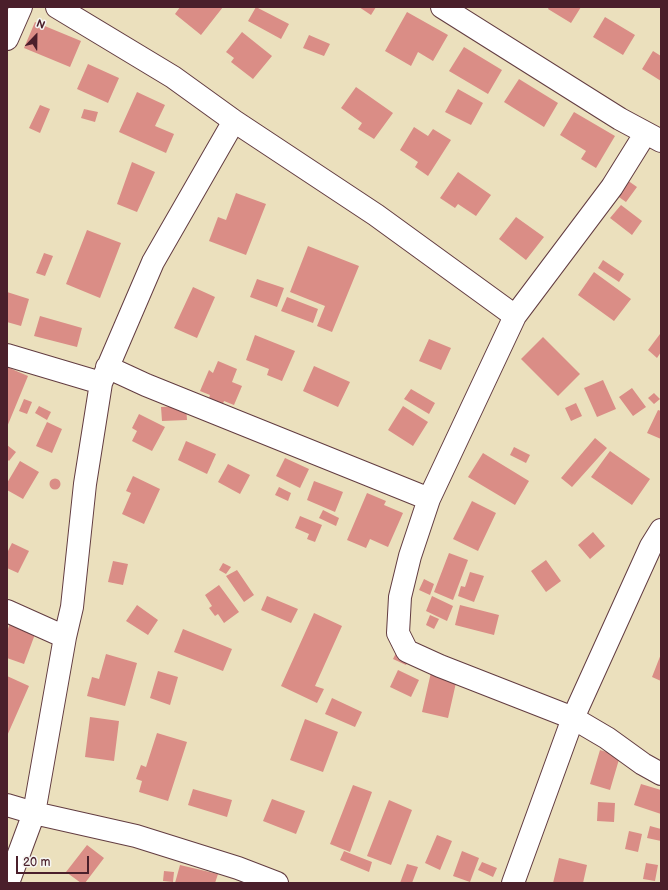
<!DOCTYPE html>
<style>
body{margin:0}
#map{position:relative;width:668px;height:890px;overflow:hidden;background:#ebe0bd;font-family:"Balsamiq Sans",sans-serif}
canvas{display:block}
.frame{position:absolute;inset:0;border:8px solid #4a1f2b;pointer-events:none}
.north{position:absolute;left:16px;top:16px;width:40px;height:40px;-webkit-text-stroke:3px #f6f6f2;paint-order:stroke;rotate:22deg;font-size:11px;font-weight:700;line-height:16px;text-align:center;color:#4a1f2b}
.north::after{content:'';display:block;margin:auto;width:14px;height:18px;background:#4a1f2b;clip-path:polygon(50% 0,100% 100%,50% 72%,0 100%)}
.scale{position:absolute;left:16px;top:856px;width:73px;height:18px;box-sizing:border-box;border:2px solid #4a1f2b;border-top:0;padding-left:5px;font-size:12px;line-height:14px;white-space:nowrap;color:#4a1f2b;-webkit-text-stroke:3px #f6f6f2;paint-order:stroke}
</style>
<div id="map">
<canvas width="668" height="890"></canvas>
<div class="frame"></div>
<div class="north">N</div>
<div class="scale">20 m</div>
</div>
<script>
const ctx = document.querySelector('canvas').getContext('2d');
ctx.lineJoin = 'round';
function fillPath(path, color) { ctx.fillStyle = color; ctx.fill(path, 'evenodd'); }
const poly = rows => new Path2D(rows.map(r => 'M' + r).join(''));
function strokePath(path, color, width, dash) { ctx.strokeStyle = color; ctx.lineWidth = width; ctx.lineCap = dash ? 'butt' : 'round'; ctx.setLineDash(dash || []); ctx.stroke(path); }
const building = poly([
 [180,7,223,7,201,35,175,14],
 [256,7,289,24,281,39,248,21],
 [359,7,376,7,371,15],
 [549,7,581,7,571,23,548,9],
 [407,12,448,35,433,61,418,52,411,66,385,51],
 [605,17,635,35,623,55,593,37],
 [35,22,81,41,70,67,24,48],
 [242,32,272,56,253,79,231,62,234,58,226,52],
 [309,35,330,44,324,56,303,48],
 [464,47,502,70,488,94,449,71],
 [653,51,661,56,661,81,642,69],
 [88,64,119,78,108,103,77,89],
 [519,79,558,103,544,127,504,102],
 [356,87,393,113,374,139,358,129,362,123,341,108],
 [458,89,483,103,471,125,445,112],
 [137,92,165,105,155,126,174,134,166,153,119,132],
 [40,105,50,109,40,133,29,128],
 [84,109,98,112,95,122,81,118],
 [574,112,615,136,596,168,581,159,586,151,560,135],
 [414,127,428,136,433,129,451,140,428,176,415,167,418,162,400,150],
 [132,162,155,172,137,212,117,204],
 [458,172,491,195,476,216,458,204,455,208,440,198],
 [627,180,637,187,626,202,616,195],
 [236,193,266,204,246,255,209,241,218,217,226,220],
 [621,205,642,221,632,235,610,218],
 [516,217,544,237,526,260,499,239],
 [87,230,121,243,100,298,66,284],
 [308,246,359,266,332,332,317,326,325,306,290,292],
 [44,253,53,256,45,276,36,273],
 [603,260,624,274,619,282,598,268],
 [594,272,631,299,614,321,578,295],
 [257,279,284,288,277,307,250,297],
 [193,287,215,297,197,338,174,328],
 [7,292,29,299,21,326,7,322],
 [287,297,318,309,313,323,281,311],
 [40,316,82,328,77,347,34,336],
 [660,334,661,352,657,358,648,350],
 [255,335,295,351,282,381,267,375,269,369,246,360],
 [543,337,580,374,558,396,521,359],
 [429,339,451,348,441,370,419,361],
 [218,361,237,369,232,382,242,386,234,405,224,401,221,409,207,404,210,395,200,391,209,370,213,373],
 [314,366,350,382,338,407,303,391],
 [7,367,28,376,7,427],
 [603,380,616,409,597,417,584,388],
 [632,388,646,407,633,416,619,397],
 [411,389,435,403,429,414,404,399],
 [654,393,660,399,654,404,648,398],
 [24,399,32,402,27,414,19,411],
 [576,403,582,416,571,421,565,408],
 [39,406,51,412,47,420,35,413],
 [186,406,187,420,162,421,161,407],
 [403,406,428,422,413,446,388,430],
 [658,410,661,411,661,439,647,433],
 [139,414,165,427,152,451,132,441,137,431,132,428],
 [47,422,62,429,52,453,36,446],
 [595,438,607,448,572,487,561,478],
 [186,441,216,454,207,474,178,460],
 [7,445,16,452,9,461,7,459],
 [514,447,530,455,526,463,510,455],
 [610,451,650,479,632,505,591,477],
 [483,453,529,481,515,505,468,477],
 [285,458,309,469,300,488,276,476],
 [20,461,39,472,23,499,7,490,7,483],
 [228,464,250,475,240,494,218,482],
 [133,476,160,489,144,524,122,514,131,493,126,491],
 '49.5 484a5.5 5.5 0 1 1 11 0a5.5 5.5 0 1 1-11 0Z',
 [314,481,343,492,335,512,307,500],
 [279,487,291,493,288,501,275,495],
 [367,493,386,501,384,505,403,513,388,547,370,539,366,548,347,540],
 [472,501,496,513,478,551,453,539],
 [323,510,339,518,336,526,319,518],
 [300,516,322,525,315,542,307,539,309,534,295,528],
 [593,532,605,546,590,559,578,545],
 [12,543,29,551,18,573,7,568,7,553],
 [449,553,468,560,453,600,434,592],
 [546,560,561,581,546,592,531,571],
 [113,561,128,564,123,585,108,582],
 [223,563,231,567,226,574,219,570],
 [237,570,254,595,244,602,226,576],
 [470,572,484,576,474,602,458,596,461,586,465,587],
 [424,579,434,584,430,595,419,590],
 [219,585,239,612,224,623,218,614,215,616,209,608,212,606,205,595],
 [267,596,298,609,291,623,261,610],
 [432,596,453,606,447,621,426,611],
 [137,605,158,620,148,635,126,621],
 [460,605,499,615,494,635,455,625],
 [314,613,342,626,315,686,324,689,317,703,281,686],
 [430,615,439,619,434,629,426,625],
 [12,617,38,626,24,664,7,658,7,632],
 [183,629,232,649,223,671,174,652],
 [398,649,411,656,406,665,393,659],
 [106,654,137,663,125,706,87,696,92,677,99,679],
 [661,654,661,681,652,677],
 [432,668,458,674,448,718,422,712],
 [398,670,419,680,411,697,390,687],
 [158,671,178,677,170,705,150,698],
 [7,676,29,686,7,736],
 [332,698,362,712,355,727,325,714],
 [90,717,119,721,114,761,85,757],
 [305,719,338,732,323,772,290,760],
 [157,733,187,742,168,801,139,792,142,781,136,779,141,765,146,767],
 [600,750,620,756,610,790,590,784],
 [641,784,661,790,661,814,634,805],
 [353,785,372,792,350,852,330,844],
 [193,789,232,800,227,817,188,805],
 [272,799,305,811,296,834,263,821],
 [389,800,412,810,391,865,367,856],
 [598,802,615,803,614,822,597,821],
 [650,826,661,829,661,841,647,838],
 [629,831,642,834,638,852,625,849],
 [437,835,452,841,440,870,425,863],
 [87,845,104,858,85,883,81,883,66,872],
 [344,851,372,862,369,872,340,860],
 [462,851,479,858,470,882,453,876],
 [559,858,587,865,583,883,553,883],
 [482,862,497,868,493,877,478,870],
 [646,863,658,865,655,881,643,879],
 [407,864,418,867,412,883,400,883],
 [180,865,218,874,215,883,175,883],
 [164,871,174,872,173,882,163,881]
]);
const minor = poly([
 [57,7,173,77,234,121,376,215,515,316],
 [442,7,620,119,661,141],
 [7,39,21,7],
 [645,134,612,187,515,316,429,499,410,556,400,597,398,633,407,651,440,666,573,718,607,738,643,764,661,774],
 [7,355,101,383],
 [107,367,146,385,429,499],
 [7,611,65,637],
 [7,805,34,813,136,836,238,868,277,883],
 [8,883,34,813,65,637,72,607,85,484,101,383,153,262,234,121]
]);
const tertiary = poly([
 [513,883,573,718,651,546,661,530]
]);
fillPath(building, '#da8d86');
strokePath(minor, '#623c41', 24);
strokePath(tertiary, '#623c41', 24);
strokePath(minor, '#fff', 22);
strokePath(tertiary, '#fff', 22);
</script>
